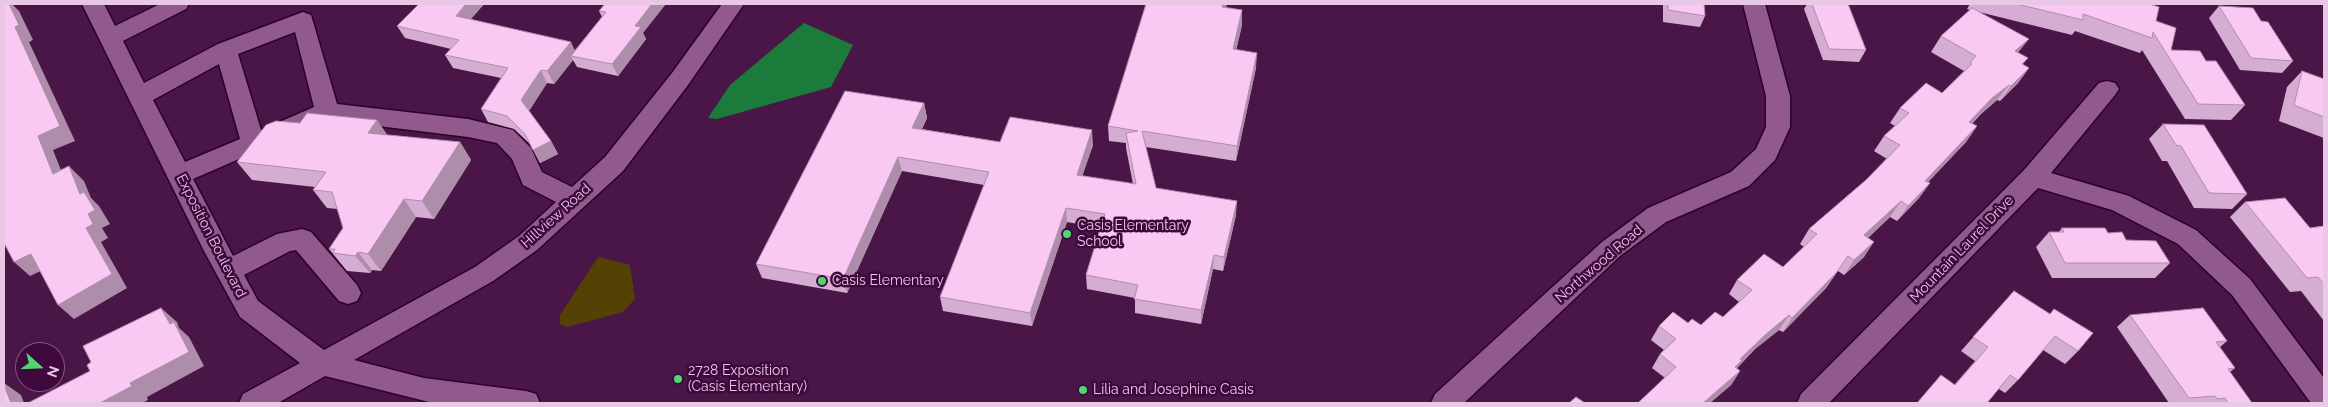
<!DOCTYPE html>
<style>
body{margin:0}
#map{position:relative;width:2328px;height:407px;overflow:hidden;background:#4a1648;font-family:Raleway,sans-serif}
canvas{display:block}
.frame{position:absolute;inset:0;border:5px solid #e8c8e5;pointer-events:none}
.north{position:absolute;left:15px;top:342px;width:50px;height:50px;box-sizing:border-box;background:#3f093d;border:1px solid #835580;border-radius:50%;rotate:110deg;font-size:14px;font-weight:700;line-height:20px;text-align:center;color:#e8c8e5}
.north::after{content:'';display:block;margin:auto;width:18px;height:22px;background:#4ed675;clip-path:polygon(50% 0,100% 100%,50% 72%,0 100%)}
</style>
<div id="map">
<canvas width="2328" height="407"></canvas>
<div class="frame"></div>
<div class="north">N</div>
</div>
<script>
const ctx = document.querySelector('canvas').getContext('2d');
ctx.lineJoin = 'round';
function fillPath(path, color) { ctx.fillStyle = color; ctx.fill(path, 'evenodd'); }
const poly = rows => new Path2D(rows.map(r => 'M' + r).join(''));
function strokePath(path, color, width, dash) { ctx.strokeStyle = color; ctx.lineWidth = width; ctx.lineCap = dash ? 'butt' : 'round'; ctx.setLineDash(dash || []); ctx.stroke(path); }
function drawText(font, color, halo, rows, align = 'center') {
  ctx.font = font + ' Raleway,sans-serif'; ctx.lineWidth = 5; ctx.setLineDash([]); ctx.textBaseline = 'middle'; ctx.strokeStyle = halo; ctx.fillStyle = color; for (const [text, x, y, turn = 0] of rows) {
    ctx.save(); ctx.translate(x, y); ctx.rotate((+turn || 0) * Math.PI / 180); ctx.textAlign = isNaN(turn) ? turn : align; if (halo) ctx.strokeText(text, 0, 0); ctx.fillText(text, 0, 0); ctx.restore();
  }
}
const green = poly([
 [598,257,630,265,635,299,623,312,567,327,560,324,560,315]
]);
const water = poly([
 [804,23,853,45,831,87,717,119,708,118,730,85]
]);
const minor = poly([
 [82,4,104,4,115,26,160,4,189,4,186,9,123,41,144,83,218,44,295,15,303,12,311,15,337,104,468,119,513,130,531,148,542,172,572,187,605,157,672,73,722,4,744,4,688,85,623,171,537,250,493,281,354,360,424,378,526,391,536,394,540,403,433,403,325,376,278,403,239,403,243,394,300,363,240,317,204,251,82,4],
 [295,32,314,107,261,130,238,54,295,32],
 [219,64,240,139,185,162,153,100,219,64],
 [329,120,468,137,497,143,512,159,523,185,556,202,519,236,475,267,324,350,258,301,244,275,290,251,296,250,339,301,348,304,357,301,361,293,357,285,311,232,302,229,277,234,233,256,193,179,329,120],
 [1743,4,1765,4,1790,96,1790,127,1775,160,1749,186,1666,222,1620,256,1464,403,1431,403,1435,394,1602,242,1648,208,1731,172,1756,149,1766,127,1766,96,1743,4],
 [2107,81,2115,83,2119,89,2115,95,2051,173,2129,196,2196,230,2250,279,2324,378,2324,403,2311,403,2232,295,2178,244,2112,210,2038,188,1829,403,1797,403,1801,394,2024,170,2099,83,2107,81]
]);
const wall = poly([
 [419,4,484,4,471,19,575,50,602,17,599,11,605,4,643,33,646,39,618,76,577,67,573,60,554,84,547,83,529,111,551,141,558,154,540,163,530,144,514,129,488,122,481,109,501,78,453,68,445,55,451,49,405,38,397,26],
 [1663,4,1704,4,1705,16,1700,27,1663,22],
 [1807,4,1848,4,1866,50,1859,62,1823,60,1804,9],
 [1970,4,2149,4,2156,21,2171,50,2206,61,2245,105,2231,120,2185,119,2142,50,2140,53,2075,31,2072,35,1979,12,2019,53,2028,58,2023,64,2029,68,2018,83,2000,101,1997,100,1981,114,1972,124,1977,126,1966,142,1928,182,1930,183,1919,198,1897,221,1890,217,1868,238,1864,257,1844,275,1838,271,1826,288,1783,332,1779,330,1755,349,1739,366,1737,368,1740,371,1731,385,1710,403,1638,403,1665,378,1652,368,1660,354,1664,350,1651,340,1659,326,1688,323,1701,325,1723,317,1739,302,1729,294,1737,280,1783,267,1804,247,1800,244,1809,229,1866,180,1887,159,1874,151,1884,136,1895,126,1890,123,1900,108,1942,93,1964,71,1931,52,1941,36,1970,10,1967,9],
 [2219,6,2293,61,2282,73,2240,70,2209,18],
 [1226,8,1242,10,1242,25,1236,50,1256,68,1236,161,1146,147,1156,188,1236,215,1223,271,1213,269,1201,324,1135,313,1135,298,1087,289,1086,275,1100,228,1067,222,1032,326,943,311,940,297,984,185,902,171,847,293,762,278,756,264,924,103,927,118,922,129,1000,142,1093,145,1082,176,1133,184,1126,148,1126,143,1109,141,1108,126],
 [2302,71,2324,79,2324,138,2279,121,2287,87],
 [377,120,387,135,460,142,471,160,434,219,416,217,381,271,372,270,370,273,347,271,329,249,343,228,338,209,327,208,313,190,315,187,252,180,237,162,300,123],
 [2163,124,2247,194,2232,209,2194,208,2167,161,2162,161,2149,139],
 [2245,202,2310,228,2324,226,2324,321,2301,291,2290,292,2230,217],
 [2062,228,2108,233,2126,240,2170,263,2155,278,2052,278,2036,247,2049,232,2059,232],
 [2014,291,2078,351,2065,364,2043,350,2018,380,2005,393,1999,389,1955,384,1975,361,1961,351],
 [2130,315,2227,341,2220,347,2235,368,2230,372,2252,403,2169,403,2117,327]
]);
const shadedWall = poly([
 [9,4,12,4,19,11,33,40,29,42,75,141,53,150,68,188,53,174,38,136,15,27],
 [466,4,484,4,463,28,456,16],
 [652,4,666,4,643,33,646,39,618,76,612,64,635,26],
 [1223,4,1227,4,1222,22,1222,7],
 [1242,10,1242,25,1233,64,1233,49],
 [2029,39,2017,54,2015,51],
 [571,42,577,55,571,56,573,60,554,84,547,71],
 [1257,53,1256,68,1236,161,1237,146],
 [2029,68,2018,83,2000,101,2011,86],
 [541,70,547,83,528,112,521,100],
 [2009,85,1997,100,1981,114,1958,138,1969,122,1992,98],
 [924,103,927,118,916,142,912,128],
 [377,120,390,139,368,133],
 [1977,126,1966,142,1915,196,1925,181],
 [1092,130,1093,145,1078,189,1077,175],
 [551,141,558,154,540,163,533,150],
 [460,142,471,160,434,219,422,201],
 [898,157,902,171,847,293,843,279],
 [69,166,84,181,91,198,99,206,110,224,102,228,108,238,101,242,127,288,74,319,58,305,88,214],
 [1930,183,1919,198,1897,221,1908,206],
 [404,199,416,217,381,271,368,254],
 [1237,201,1236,215,1223,271,1224,257],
 [1901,201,1890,217,1854,250,1864,235],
 [1066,208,1067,222,1032,326,1030,313],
 [1874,242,1864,257,1844,275,1854,260],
 [358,252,372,270,370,273,355,256],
 [31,254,47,268,30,276,14,262],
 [1214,255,1213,269,1201,324,1201,310],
 [1836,273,1826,288,1783,332,1792,318],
 [161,308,177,322,179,328,189,337,204,366,147,397,148,400,142,403,100,403,130,383,170,324],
 [1789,315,1779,330,1755,349,1739,366,1733,374,1726,381,1740,359,1765,335],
 [1740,371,1731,385,1710,403,1703,403],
 [4,383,21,395,24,403,11,403,4,385]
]);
const building = poly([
 [4,4,9,4,19,25,15,27,60,126,38,136,53,174,69,166,80,194,84,192,95,210,88,214,93,224,86,228,112,274,58,305,31,254,14,262,4,243,4,4],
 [419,4,466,4,456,16,571,42,547,71,541,70,521,100,551,141,533,150,525,134,507,116,481,109,508,68,445,55,459,40,397,26,419,4],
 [605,4,652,4,635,26,641,27,612,64,571,56,606,12,599,11,605,4],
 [1146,4,1223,4,1222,7,1242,10,1233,49,1257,53,1237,146,1142,131,1156,188,1237,201,1224,257,1214,255,1201,310,1134,299,1138,285,1086,275,1105,214,1066,208,1030,313,940,297,989,172,898,157,843,279,756,264,845,91,924,103,912,128,1000,142,1010,117,1092,130,1077,175,1136,184,1126,133,1138,131,1108,126,1146,4],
 [1668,4,1704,4,1705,16,1668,10,1668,4],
 [1812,4,1848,4,1866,50,1829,49,1812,4],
 [2017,4,2149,4,2159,7,2156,21,2176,28,2171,50,2200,51,2206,61,2216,61,2245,105,2198,104,2153,32,2152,38,2083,14,2083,20,2017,4],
 [2219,6,2253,8,2261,21,2268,22,2293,61,2251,58,2219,6],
 [1972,8,2029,39,2015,51,2028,58,2022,64,2029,68,2011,86,2009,85,1992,98,1969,122,1977,126,1925,181,1930,183,1908,206,1901,201,1864,235,1874,242,1854,260,1848,256,1836,273,1792,318,1789,315,1765,335,1740,359,1742,360,1735,367,1740,371,1703,403,1638,403,1676,367,1660,354,1676,339,1659,326,1673,312,1688,323,1692,319,1701,325,1715,312,1723,317,1752,290,1737,280,1764,254,1783,267,1817,234,1809,229,1866,180,1900,145,1884,136,1909,113,1900,108,1926,83,1942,93,1972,64,1970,63,1976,56,1941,36,1972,8],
 [2302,71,2324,79,2324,117,2294,105,2302,71],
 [307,113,377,120,368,133,460,142,422,201,404,199,368,254,358,252,355,256,333,253,335,249,329,249,343,228,332,192,313,190,326,172,237,162,266,125,276,121,300,123,307,113],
 [2163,124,2204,125,2247,194,2209,193,2181,146,2176,145,2163,124],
 [2285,198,2310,228,2324,226,2324,284,2318,277,2307,278,2245,202,2285,198],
 [2062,228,2105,228,2108,233,2122,232,2126,240,2156,241,2170,263,2065,263,2049,232,2064,232,2062,228],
 [2014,291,2050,314,2054,309,2093,333,2078,351,2055,336,2018,380,2010,375,1987,403,1917,403,1941,375,1955,385,1988,347,1973,337,2014,291],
 [161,308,170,324,174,322,189,352,130,383,132,386,100,403,28,403,90,371,87,365,91,362,83,346,161,308],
 [2203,308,2227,341,2216,342,2235,368,2228,369,2252,403,2228,403,2225,398,2217,399,2215,396,2189,398,2130,315,2203,308],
 [4,385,11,403,4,403,4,385],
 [1576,397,1585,403,1569,403,1576,397]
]);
const markers = [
 [1067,234,5,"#4ed675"],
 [822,281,5,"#4ed675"],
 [678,379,5,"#4ed675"],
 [1083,390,5,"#4ed675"]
];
const streetNames = [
 ["Hillview Road",556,216,-42],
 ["Exposition Boulevard",211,236,63],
 ["Mountain Laurel Drive",1962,249,-46],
 ["Northwood Road",1599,264,-41]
];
const poiNames = [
 ["Casis Elementary",1077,226],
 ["School",1077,242],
 ["Casis Elementary",832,281],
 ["2728 Exposition",688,371],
 ["(Casis Elementary)",688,387],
 ["Lilia and Josephine Casis",1093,390]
];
fillPath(green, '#544104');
fillPath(water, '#1b7b3b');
strokePath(minor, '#2a0329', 3);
fillPath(minor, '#92598d');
fillPath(wall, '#d6add2');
fillPath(shadedWall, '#ae8dab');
fillPath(building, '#f9c9f4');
strokePath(building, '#ae8dab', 1);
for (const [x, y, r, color] of markers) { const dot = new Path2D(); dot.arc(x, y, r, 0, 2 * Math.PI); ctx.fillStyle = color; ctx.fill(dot); strokePath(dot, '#3f093d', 2); }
drawText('14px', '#e8c8e5', '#3f093d', streetNames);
drawText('14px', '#e8c8e5', '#3f093d', poiNames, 'left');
</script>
